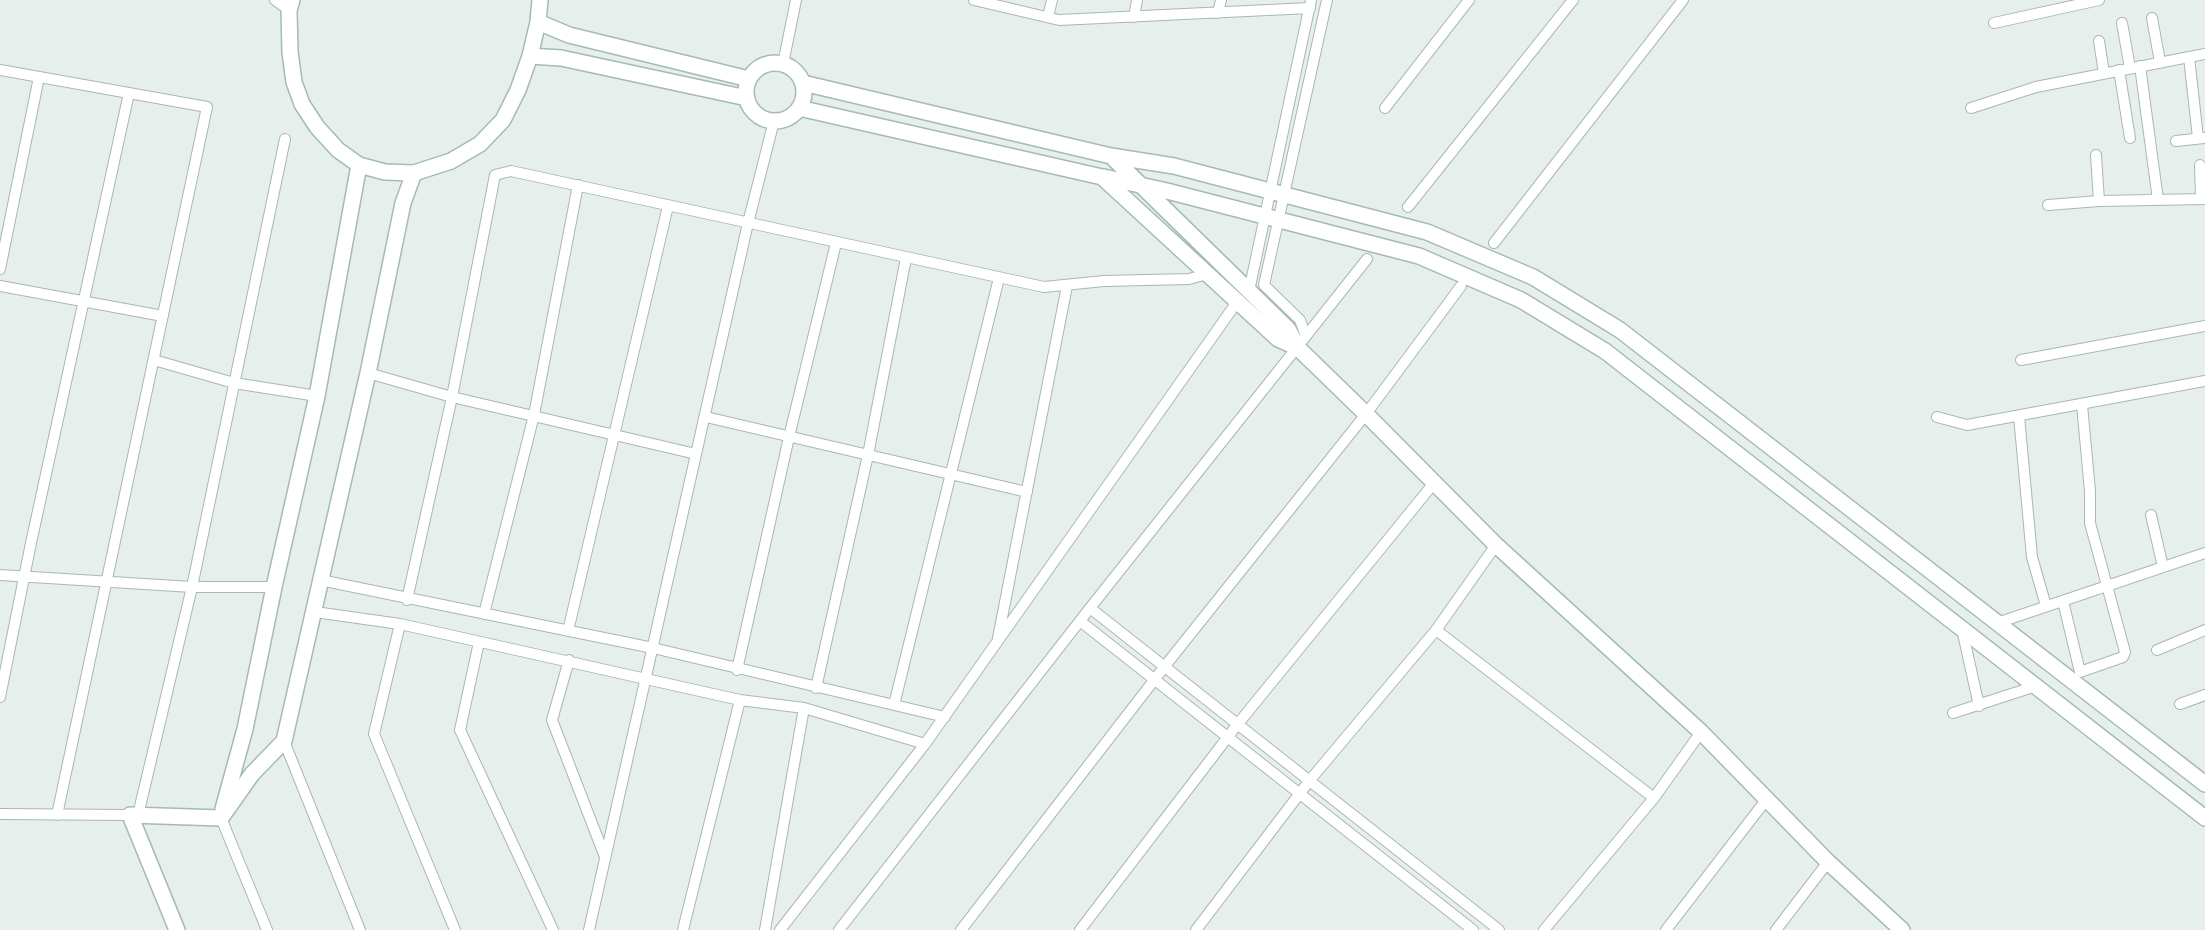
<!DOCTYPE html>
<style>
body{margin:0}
canvas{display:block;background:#e6efeb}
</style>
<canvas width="2205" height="930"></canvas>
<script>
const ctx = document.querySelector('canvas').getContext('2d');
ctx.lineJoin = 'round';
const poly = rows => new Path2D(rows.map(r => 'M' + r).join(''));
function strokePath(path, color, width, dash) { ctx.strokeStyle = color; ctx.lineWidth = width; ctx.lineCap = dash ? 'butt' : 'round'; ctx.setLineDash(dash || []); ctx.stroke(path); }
const street = poly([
 [275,0,289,10],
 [974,0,1059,20,1310,8],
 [1218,13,1221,0],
 [1048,17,1052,0],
 [1134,17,1137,0],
 [2152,18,2160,62],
 [1994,23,2099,0],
 [2122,23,2130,68],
 [2099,41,2104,73],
 [2189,57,2198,138],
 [783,64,796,0],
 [2140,66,2158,200],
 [0,70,207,107,57,815],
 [2119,70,2130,138],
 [1385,108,1469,0],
 [1971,108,2036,87,2205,54],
 [2176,141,2204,138],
 [2096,155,2099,201],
 [2200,165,2201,199],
 [2048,205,2099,201,2205,199],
 [1408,207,1573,0],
 [1494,243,1683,0],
 [0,269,39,77],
 [0,286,163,316],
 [1249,291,1311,0],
 [1306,336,1367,259],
 [154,360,234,383,317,396],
 [2021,360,2205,326],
 [368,373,452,397,696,454],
 [2019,416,2032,557,2046,606],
 [706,417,1027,492],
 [1937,417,1967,425,2205,381],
 [2151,515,2163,567],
 [0,575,192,587,274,587],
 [320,580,653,648,945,717],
 [407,600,452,397,495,175,511,171,1044,287,1104,281,1189,279,1207,274],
 [2063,601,2080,672,2123,657,2125,652,2090,523,2090,491,2082,405],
 [1090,608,1499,930],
 [315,612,400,624,740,700,804,708,925,744],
 [484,614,534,415,578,185],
 [1080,621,1473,930],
 [1997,623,2205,553],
 [400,624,374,734,455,930],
 [1962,629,1979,706],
 [1436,630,1654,798],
 [568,631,668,206],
 [998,638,1067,286],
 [479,642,460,730,553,930],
 [2157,650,2205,630],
 [569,660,552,720,605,857],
 [737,670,789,437,836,243],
 [816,688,868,455,906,258],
 [0,697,31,543,129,93],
 [2180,704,2205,695],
 [894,705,999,278],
 [1953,713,2036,686],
 [284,741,360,930],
 [0,814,130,815],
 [138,815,192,587,285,139],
 [221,818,267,930],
 [589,930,748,223,774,121],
 [683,930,740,700],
 [765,930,804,708],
 [780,930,925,744,1237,302],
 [839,930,1090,608,1306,336,1300,320,1264,285,1327,0],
 [961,930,1165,666,1366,414,1461,286],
 [1080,930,1237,725,1434,483],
 [1196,930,1310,780,1436,630,1496,545],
 [1544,930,1654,798,1701,732],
 [1666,930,1766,800],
 [1776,930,1828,862]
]);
const secondary = poly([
 [292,0,289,10,290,52,294,82,302,104,317,127,338,150,359,165,385,172,414,173,451,161,480,144,503,120,518,90,530,56,538,22,540,0],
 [538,22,569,35,749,79],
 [530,56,561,58,747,98],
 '746 92a29 29 0 1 1 58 0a29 29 0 1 1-58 0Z',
 [803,83,1111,156,1288,329,1298,348],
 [799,108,1102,177,1278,339,1298,348,1366,414,1496,545,1701,732,1828,862,1902,930],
 [1111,156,1174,166,1427,232,1533,277,1620,330,2205,784],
 [1104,177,1167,191,1419,256,1521,300,1605,351,2205,818],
 [223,809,245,729,274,587,317,396,359,165],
 [221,818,252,774,284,741,368,373,403,203,414,173],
 [177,930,130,815,221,818]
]);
strokePath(street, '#a8b8b2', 12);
strokePath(secondary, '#a4bbb3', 18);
strokePath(street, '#fff', 10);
strokePath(secondary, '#fff', 15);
</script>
